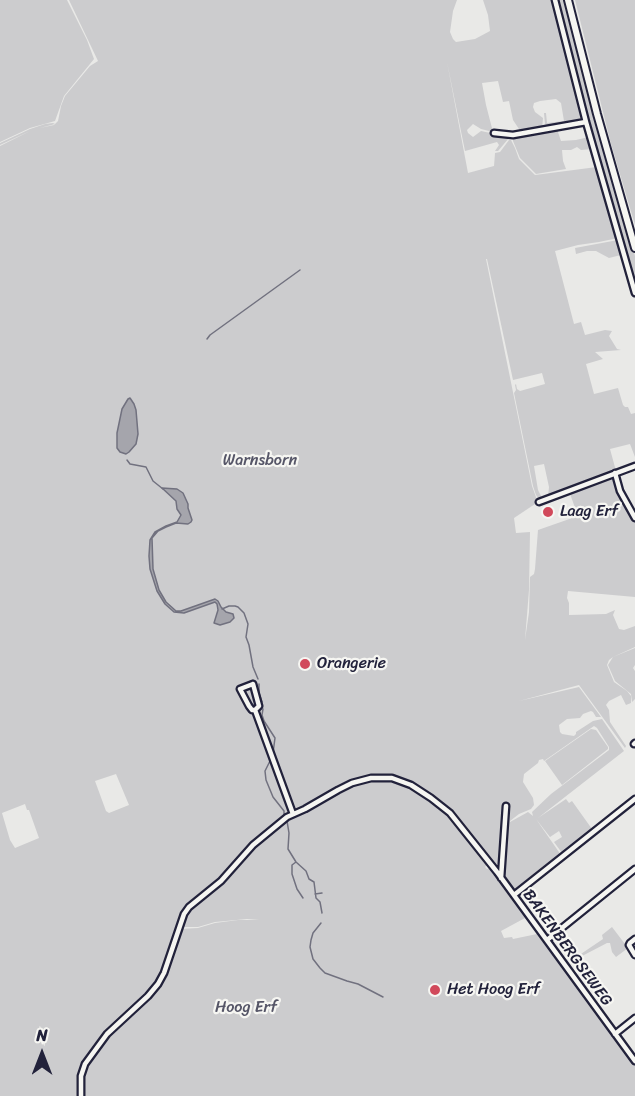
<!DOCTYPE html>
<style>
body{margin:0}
#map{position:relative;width:635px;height:1096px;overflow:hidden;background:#e9e9e7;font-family:Sriracha,sans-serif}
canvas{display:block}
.north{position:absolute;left:12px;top:1024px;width:60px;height:60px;-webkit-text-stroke:4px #f6f6f2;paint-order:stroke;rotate:0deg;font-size:16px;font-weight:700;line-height:24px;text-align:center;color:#22223b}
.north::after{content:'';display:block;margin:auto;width:21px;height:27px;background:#22223b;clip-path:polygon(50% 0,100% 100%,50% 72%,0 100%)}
</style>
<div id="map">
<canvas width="635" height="1096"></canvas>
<div class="north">N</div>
</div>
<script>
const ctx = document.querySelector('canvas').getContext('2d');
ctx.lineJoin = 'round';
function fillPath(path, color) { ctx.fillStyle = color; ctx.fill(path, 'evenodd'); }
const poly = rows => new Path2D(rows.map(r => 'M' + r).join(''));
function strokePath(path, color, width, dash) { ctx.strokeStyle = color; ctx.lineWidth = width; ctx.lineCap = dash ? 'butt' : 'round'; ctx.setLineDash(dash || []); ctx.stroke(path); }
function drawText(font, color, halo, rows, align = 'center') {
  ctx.font = font + ' Sriracha,sans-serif'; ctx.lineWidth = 4.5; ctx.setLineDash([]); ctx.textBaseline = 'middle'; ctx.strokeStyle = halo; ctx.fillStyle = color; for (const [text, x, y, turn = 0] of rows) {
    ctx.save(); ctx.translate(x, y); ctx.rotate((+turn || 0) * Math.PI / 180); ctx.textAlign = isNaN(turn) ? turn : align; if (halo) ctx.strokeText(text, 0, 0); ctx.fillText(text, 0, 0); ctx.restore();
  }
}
const green = poly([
 [0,0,67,0,87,40,94,59,64,96,55,121,30,128,0,142],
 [69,0,457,0,453,11,450,32,453,39,456,42,475,39,490,31,488,15,483,0,554,0,584,119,582,122,548,128,545,124,544,113,546,113,547,123,564,121,561,103,556,99,540,101,534,103,533,107,535,112,543,118,542,129,521,132,513,120,509,101,503,102,498,81,482,83,486,105,493,132,481,129,473,124,467,130,468,133,473,137,481,131,500,135,507,135,509,136,509,138,498,151,495,151,499,145,497,142,465,151,447,62,468,173,494,166,495,153,500,152,509,140,511,140,515,148,519,159,535,175,597,167,618,238,599,242,578,245,555,251,574,324,581,322,585,335,605,330,612,331,609,336,617,349,621,350,595,352,603,359,586,364,594,394,618,388,623,405,625,407,628,407,631,414,635,413,635,457,630,444,610,449,616,471,548,497,549,487,544,464,534,466,538,490,542,498,539,499,536,495,533,486,514,393,516,390,515,385,516,384,517,389,520,391,545,384,542,373,513,380,487,259,486,259,532,486,537,500,535,504,514,518,516,533,530,532,529,590,525,640,529,612,530,577,534,574,535,569,538,530,578,516,569,491,611,475,614,476,619,491,635,521,635,597,568,591,567,598,569,603,569,615,606,614,615,610,613,615,619,629,624,630,635,626,635,647,613,657,609,660,607,665,614,682,627,691,631,696,631,703,626,705,621,695,609,701,606,705,609,710,610,722,626,746,625,748,579,685,519,701,579,687,601,717,596,717,593,712,591,711,583,714,580,718,567,719,559,725,560,732,562,734,574,736,576,734,576,732,593,721,602,719,624,751,538,818,566,799,569,803,572,801,592,829,562,853,554,842,562,837,559,831,550,837,536,819,561,855,516,892,514,892,503,877,503,866,492,863,459,821,457,822,489,863,485,867,487,869,493,868,495,871,494,876,501,885,513,901,496,876,498,875,537,929,536,931,518,907,525,918,501,931,504,938,512,937,513,939,537,934,562,968,569,972,635,1064,635,1096,82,1096,82,1076,86,1065,108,1034,149,997,158,984,164,973,180,929,198,928,215,923,238,920,259,920,247,919,215,922,198,927,179,927,163,972,157,984,148,996,106,1033,93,1050,81,1069,80,1076,79,1096,0,1096,0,146,30,131,0,145,0,143,30,129,45,124,53,123,55,124,40,128,54,125,58,121,61,106,65,96,90,66,98,61],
 [594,726,597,728,609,747,609,750,551,794,532,812,533,816,528,812,510,822,510,821,519,814,531,809,534,805,533,798,523,782,524,774,538,763,539,760,543,759,544,761],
 [116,774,129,805,109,813,106,811,95,781],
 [25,804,27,810,29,810,39,838,15,848,10,840,2,813],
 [557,0,566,0,578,48,580,67,586,80,635,256,635,289,587,121],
 [575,0,635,0,635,225,611,144],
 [557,129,561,141,576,140,589,137,592,149,581,150,577,147,571,150,562,150,563,161,566,169,536,174,520,158,513,141,513,137],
 [618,240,622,253,621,255,609,258,596,251,587,251,576,254,575,248],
 [635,648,635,665,633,668,635,671,635,699,632,702,631,694,615,681,608,665,613,657],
 [591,729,596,730,608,747,608,749,562,785,545,761],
 [612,927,628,948,616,957,612,952,610,943,607,943,584,955,569,967,564,961,566,959,569,962,603,939,602,935]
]);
const water = poly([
 [130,398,134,404,136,410,138,434,136,444,129,452,126,454,120,452,117,448,117,433,122,409,128,399,130,398],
 [162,488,177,489,183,493,188,504,188,508,192,520,191,522,188,524,176,523,166,527,158,531,152,538,153,569,159,590,166,602,176,611,181,611,215,599,218,601,221,607,226,612,233,614,234,618,230,622,220,625,214,623,218,610,217,604,215,602,184,613,174,612,165,604,157,591,150,569,149,556,150,540,155,532,166,526,177,522,181,515,177,509,176,501,162,488]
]);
const stream = poly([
 [207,339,210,335,300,270],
 [127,460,130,464,146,467,153,481,163,489],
 [222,609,229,606,235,606,238,607,244,613,248,624,246,637,249,645,253,667,258,679],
 [259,684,259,693,262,702],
 [263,709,262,715,264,721,275,738,273,753],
 [270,761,265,771,266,780,273,797,284,811,284,814],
 [287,821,289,833,288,849,296,862,306,871,309,879,314,882,316,898,320,902,322,913],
 [296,862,292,865,292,874,297,889,303,898],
 [315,894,322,893],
 [321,923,313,933,311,940,310,947,313,959,320,968,325,973,347,981,358,984,383,997]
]);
const minor = poly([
 [555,0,586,122,635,293],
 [494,133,513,135,586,122],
 [615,473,620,491,635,518],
 [539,502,635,466],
 [253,684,259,706,255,710,252,710,249,706,240,689,253,684],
 [255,710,293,814],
 [634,744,635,743],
 [501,878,506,806],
 [514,895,635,799],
 [635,939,630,943,629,945,635,955],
 [547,940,635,869],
 [615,1034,635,1018],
 [81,1096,81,1076,85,1064,107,1034,148,996,158,984,164,973,184,914,189,907,221,881,253,845,287,817,305,809,338,790,352,783,371,778,392,778,411,785,431,798,450,813,497,872,635,1061]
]);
const secondary = poly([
 [568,0,597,114,635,248]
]);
const markers = [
 [548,512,6,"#d1495b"],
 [305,664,6,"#d1495b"],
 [435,990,6,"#d1495b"]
];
const parkNames = [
 ["Warnsborn",260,461],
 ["Hoog Erf",246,1008]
];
const poiNames = [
 ["Laag Erf",560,512],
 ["Orangerie",317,664],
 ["Het Hoog Erf",447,990]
];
const streetNames = [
 ["BAKENBERGSEWEG",567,948,54]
];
fillPath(green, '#ccccce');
fillPath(water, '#a5a5ac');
strokePath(water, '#71717f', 1.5);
strokePath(stream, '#71717f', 1.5);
strokePath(minor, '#22223b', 9);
strokePath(secondary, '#22223b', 10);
strokePath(minor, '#f6f6f2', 4.5);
strokePath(secondary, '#f6f6f2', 6);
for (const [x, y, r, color] of markers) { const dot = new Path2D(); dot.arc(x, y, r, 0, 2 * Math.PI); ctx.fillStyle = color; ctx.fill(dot); strokePath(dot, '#f6f6f2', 2); }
drawText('16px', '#555567', '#f6f6f2', parkNames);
drawText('16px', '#22223b', '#f6f6f2', poiNames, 'left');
drawText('16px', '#22223b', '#f6f6f2', streetNames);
</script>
